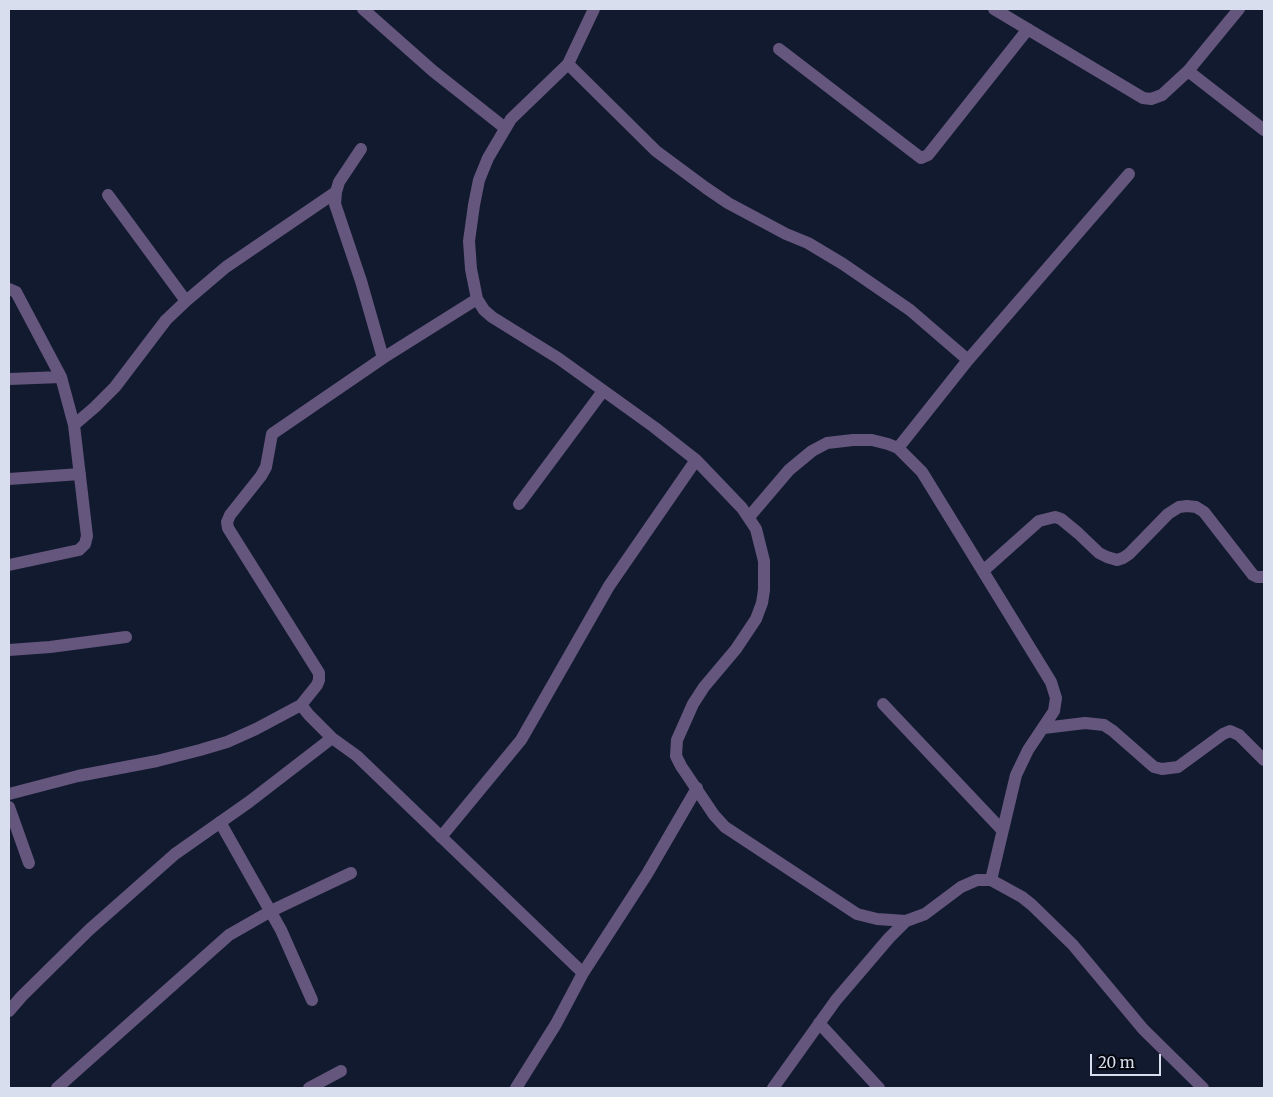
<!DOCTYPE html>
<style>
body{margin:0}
#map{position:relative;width:1273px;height:1097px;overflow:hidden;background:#121a2f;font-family:Merriweather,serif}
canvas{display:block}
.frame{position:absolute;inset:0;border:10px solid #d8deed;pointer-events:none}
.scale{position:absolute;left:1090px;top:1054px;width:71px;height:22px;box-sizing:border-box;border:2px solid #d8deed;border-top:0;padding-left:6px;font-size:15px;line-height:18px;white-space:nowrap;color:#d8deed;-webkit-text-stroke:4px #04060e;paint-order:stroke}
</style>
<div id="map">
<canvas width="1273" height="1097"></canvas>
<div class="frame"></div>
<div class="scale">20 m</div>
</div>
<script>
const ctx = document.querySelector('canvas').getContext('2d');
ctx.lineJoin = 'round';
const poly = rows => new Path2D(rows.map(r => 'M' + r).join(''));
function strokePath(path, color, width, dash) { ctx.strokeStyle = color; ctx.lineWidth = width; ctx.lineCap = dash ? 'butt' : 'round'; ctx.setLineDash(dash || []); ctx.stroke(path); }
const minor = poly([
 [363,9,433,71,505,128],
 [594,9,568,64,511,119,488,158,479,180,474,205,469,241,471,269,477,299,484,310,492,317,558,358,654,427,696,460,742,508,756,529,764,561,764,590,762,603,756,619,736,649,704,687,693,704,677,740,676,756,681,766,714,815,725,827,857,914,877,919,906,921,925,914,961,887,977,880,991,880,1022,897,1032,905,1073,945,1143,1029,1203,1088],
 [994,9,1143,98,1151,99,1162,95,1188,71],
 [1239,9,1188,71,1264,130],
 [779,49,921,158,928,155,1028,29],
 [568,64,656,151,706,188,728,203,786,234,808,243,843,264,910,310,968,360],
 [361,149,339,182,336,192,335,204,361,281,383,358,272,434,266,467,261,476,230,515,227,522,228,528,319,673,319,680,317,685,301,705,309,715,332,738,357,756,583,973],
 [108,195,186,301],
 [9,289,16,292,61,377,74,425,87,536,85,544,79,550,9,565],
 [383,358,477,299],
 [9,379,61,377],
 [74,425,95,407,115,387,166,320,186,301,226,267,336,192],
 [898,448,968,360,1129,174],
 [9,479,80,474],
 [519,504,603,391],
 [749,517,789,470,812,451,827,443,853,440,872,440,888,444,898,448,922,472,1051,682,1056,698,1054,711,1028,750,1016,775,991,880],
 [983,571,1039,521,1055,517,1061,519,1078,533,1099,553,1107,557,1117,560,1123,558,1129,554,1168,514,1179,507,1187,506,1196,507,1204,512,1253,575,1257,577,1264,577],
 [9,650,50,647,126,637],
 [883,704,1002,830],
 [1044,728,1085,723,1104,725,1113,731,1154,767,1162,769,1178,767,1223,734,1230,731,1239,735,1264,760],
 [9,794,78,776,157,761,200,750,227,742,256,729,301,705],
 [9,807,29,863],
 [220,822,281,930,312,1000],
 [441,837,521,740,609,586,696,460],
 [9,1011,22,996,89,930,175,854,249,802,332,738],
 [819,1023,879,1088],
 [57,1088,229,935,271,911,351,873],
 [309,1088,341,1071],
 [516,1088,556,1024,583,973,647,874,697,788],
 [773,1088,836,1000,889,938,906,921]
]);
strokePath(minor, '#65567d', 12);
</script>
